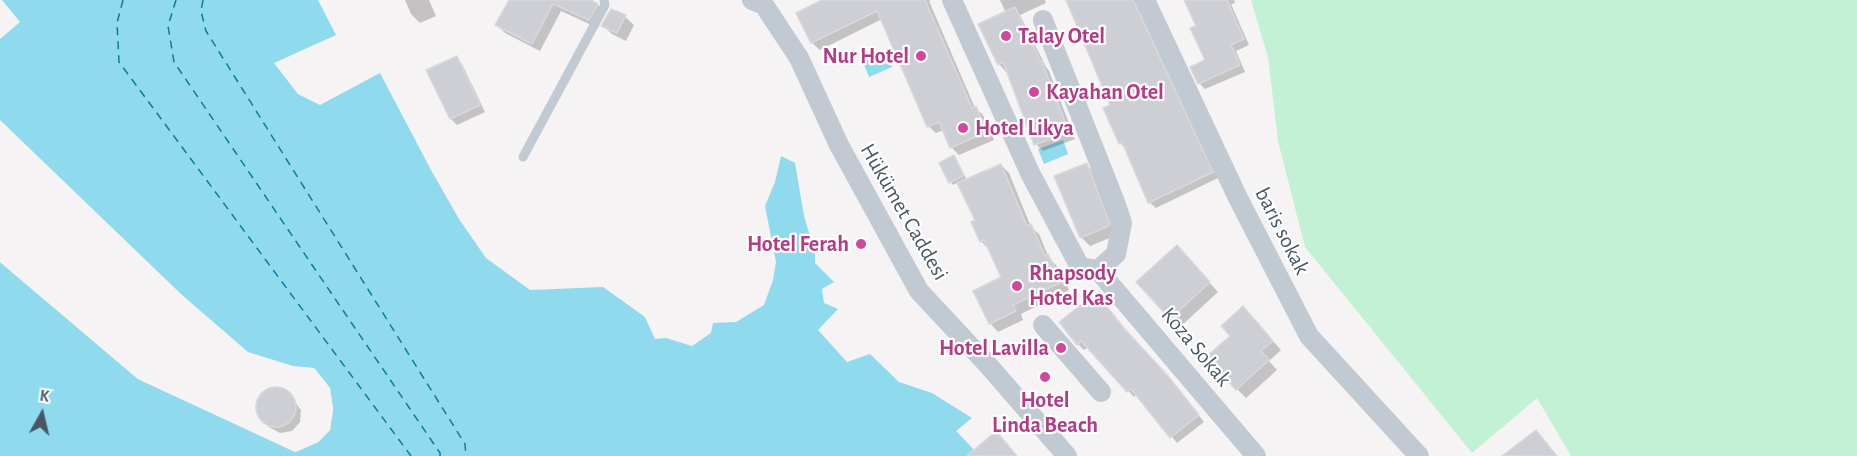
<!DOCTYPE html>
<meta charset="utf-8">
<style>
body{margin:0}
#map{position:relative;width:1857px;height:456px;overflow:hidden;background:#f5f3f3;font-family:"Alegreya Sans",sans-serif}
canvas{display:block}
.north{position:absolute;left:12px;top:384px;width:60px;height:60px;-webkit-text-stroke:4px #fff;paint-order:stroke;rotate:8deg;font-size:16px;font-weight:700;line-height:24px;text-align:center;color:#4a5661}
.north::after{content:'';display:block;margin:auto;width:21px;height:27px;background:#4a5661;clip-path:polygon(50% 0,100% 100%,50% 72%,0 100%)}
</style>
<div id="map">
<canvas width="1857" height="456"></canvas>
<div class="north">K</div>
</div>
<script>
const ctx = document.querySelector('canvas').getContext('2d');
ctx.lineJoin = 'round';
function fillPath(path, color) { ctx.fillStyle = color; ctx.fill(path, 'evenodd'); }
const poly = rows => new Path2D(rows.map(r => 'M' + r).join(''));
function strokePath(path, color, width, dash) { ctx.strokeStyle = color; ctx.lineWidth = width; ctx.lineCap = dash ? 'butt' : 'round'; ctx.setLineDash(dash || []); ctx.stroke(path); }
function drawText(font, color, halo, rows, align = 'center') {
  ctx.font = font + ' "Alegreya Sans",sans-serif'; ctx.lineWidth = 4.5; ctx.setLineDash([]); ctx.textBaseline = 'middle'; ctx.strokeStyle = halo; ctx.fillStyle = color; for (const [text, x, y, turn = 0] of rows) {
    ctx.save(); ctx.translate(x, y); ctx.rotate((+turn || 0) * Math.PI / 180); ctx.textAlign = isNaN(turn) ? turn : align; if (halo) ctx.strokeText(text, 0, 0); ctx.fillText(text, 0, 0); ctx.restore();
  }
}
const green = poly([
 [1251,0,1857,0,1857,456,1571,456,1537,398,1472,453,1305,247,1278,141,1268,57]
]);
const water = poly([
 [2,0,318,0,336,35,274,63,298,94,320,105,380,73,431,170,459,219,486,258,530,290,603,287,645,317,655,339,666,338,692,346,711,333,713,323,736,322,764,305,773,280,776,262,765,206,775,182,781,156,795,163,804,216,815,253,815,263,834,282,822,289,824,303,838,309,818,330,847,362,870,354,899,382,932,393,972,418,956,431,980,456,0,456,0,262,138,379,295,452,318,442,330,430,333,409,330,388,314,368,293,366,248,352,182,295,0,120,0,39,20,22],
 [886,52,892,67,869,77,863,62],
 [1063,140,1068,154,1044,164,1038,149]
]);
const pier = poly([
 [0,259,139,376,296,449,316,439,327,428,330,409,327,389,311,370,314,368,330,388,333,409,330,430,318,442,296,452,138,379,0,262]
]);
const shadow = poly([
 [405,0,429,0,436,16,420,23,411,14],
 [510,0,588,0,597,4,605,12,598,28,561,11,540,51,505,33,497,25],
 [825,0,931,0,929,1,975,108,983,115,994,140,959,155,951,147,944,130,936,133,928,126,882,19,820,50,812,43,798,14],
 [1000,0,1045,0,1046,3,1020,15,1046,67,1049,71,1075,139,1043,151,1036,144,1008,71,1006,72,999,64,1006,13],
 [1068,0,1140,0,1140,13,1218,178,1156,208,1149,202,1126,149,1120,143,1112,106],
 [1186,0,1234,0,1235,3,1231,4,1249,45,1236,51,1245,72,1205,89,1199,83,1207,61,1198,26],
 [625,17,634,25,626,41,612,34,603,26],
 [456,58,462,64,485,112,457,125,451,119],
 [954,157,967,180,1001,165,1009,173,1031,227,1039,234,1049,258,1056,265,1069,290,1021,314,1023,320,998,332,990,323,1003,278,989,250,981,241,977,221,959,182,953,185,951,182],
 [1086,164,1095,173,1117,235,1090,246,1081,237],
 [1185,256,1218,292,1180,327,1171,318],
 [1251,317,1281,350,1269,361,1277,370,1246,398,1237,389],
 [1062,323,1130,336,1174,384,1204,422,1177,443,1137,394,1134,397,1088,347,1084,350,1078,344],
 [270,389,282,389,288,393,301,410,300,422,292,431,280,433,269,427,262,420,257,409,260,397]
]);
const ferry = poly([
 [123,0,117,23,119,62,411,456],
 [176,0,168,26,174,62,440,453,440,456],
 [203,0,201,11,206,31,465,444,466,456]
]);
const building = poly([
 [509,0,591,0,598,4,589,20,553,4,532,44,495,25,509,0],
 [822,0,925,0,972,108,976,106,987,132,950,148,939,122,927,127,877,11,811,43,796,13,822,0],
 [1066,0,1133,0,1213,172,1148,203,1122,142,1119,144,1103,108,1110,105,1066,0],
 [1184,0,1227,0,1244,39,1231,45,1240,65,1198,84,1190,67,1205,60,1190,28,1196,26,1184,0],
 [1015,7,1041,62,1042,62,1069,132,1034,145,1003,62,998,65,978,24,1015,7],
 [611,9,626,15,617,33,601,26,611,9],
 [457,56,480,105,450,119,426,70,457,56],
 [954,155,964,175,949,183,939,163,954,155],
 [1087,163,1110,224,1109,226,1080,238,1054,176,1087,163],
 [1001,164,1027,226,1031,224,1045,256,1048,254,1062,282,1013,305,1016,311,989,324,973,291,1001,277,984,240,980,242,971,222,975,220,957,183,1001,164],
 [1177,245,1210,282,1170,319,1136,282,1177,245],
 [1096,293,1124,328,1168,376,1199,415,1170,438,1131,389,1127,392,1081,341,1077,345,1059,322,1096,293],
 [1243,306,1273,341,1261,351,1269,360,1236,390,1206,357,1230,336,1221,326,1243,306],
 '256 407a20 20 0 1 1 40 0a20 20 0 1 1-40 0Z',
 [1536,430,1557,456,1502,456,1536,430],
 [996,431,1017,456,967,456,996,431]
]);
const lane = poly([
 [523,157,605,5,604,0]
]);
const street = poly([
 [752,0,764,5,799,58,839,145,919,291,988,365,1067,456],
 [952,0,1030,173,1080,267,1098,270],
 [1145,0,1237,196,1309,336,1419,456],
 [1043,20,1115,202,1122,223,1116,254,1098,270],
 [1098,270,1256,456],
 [1043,325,1101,392]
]);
const markers = [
 [1006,36,6,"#d1479c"],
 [921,56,6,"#d1479c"],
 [1034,92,6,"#d1479c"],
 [963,128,6,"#d1479c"],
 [861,244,6,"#d1479c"],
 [1017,286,6,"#d1479c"],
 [1061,348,6,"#d1479c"],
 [1045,377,6,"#d1479c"]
];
const hotelNames = [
 ["Talay Otel",1018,36],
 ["Nur Hotel",909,56,"right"],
 ["Kayahan Otel",1046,92],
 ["Hotel Likya",975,128],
 ["Hotel Ferah",849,244,"right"],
 ["Rhapsody",1029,273],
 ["Hotel Kas",1029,298],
 ["Hotel Lavilla",1049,348,"right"],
 ["Hotel",1045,400,"center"],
 ["Linda Beach",1045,425,"center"]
];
const streetNames = [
 ["Hükümet Caddesi",904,212,60],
 ["baris sokak",1282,231,63],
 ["Koza Sokak",1196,347,50]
];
fillPath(green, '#c3f1d5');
fillPath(water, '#90daee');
fillPath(pier, '#f5f3f3');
fillPath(shadow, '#0003');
strokePath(ferry, '#0c7c9b', 1.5, [8, 6]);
fillPath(building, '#cdcfd5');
strokePath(building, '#d7d9de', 1.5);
strokePath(lane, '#c1cad2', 9);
strokePath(street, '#c1cad2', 20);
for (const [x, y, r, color] of markers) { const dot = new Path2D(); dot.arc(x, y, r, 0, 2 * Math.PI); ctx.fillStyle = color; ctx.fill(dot); strokePath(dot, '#fff', 2); }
drawText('bold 22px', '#b23c85', '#fff', hotelNames, 'left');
drawText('22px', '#4a5661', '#fff', streetNames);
</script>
